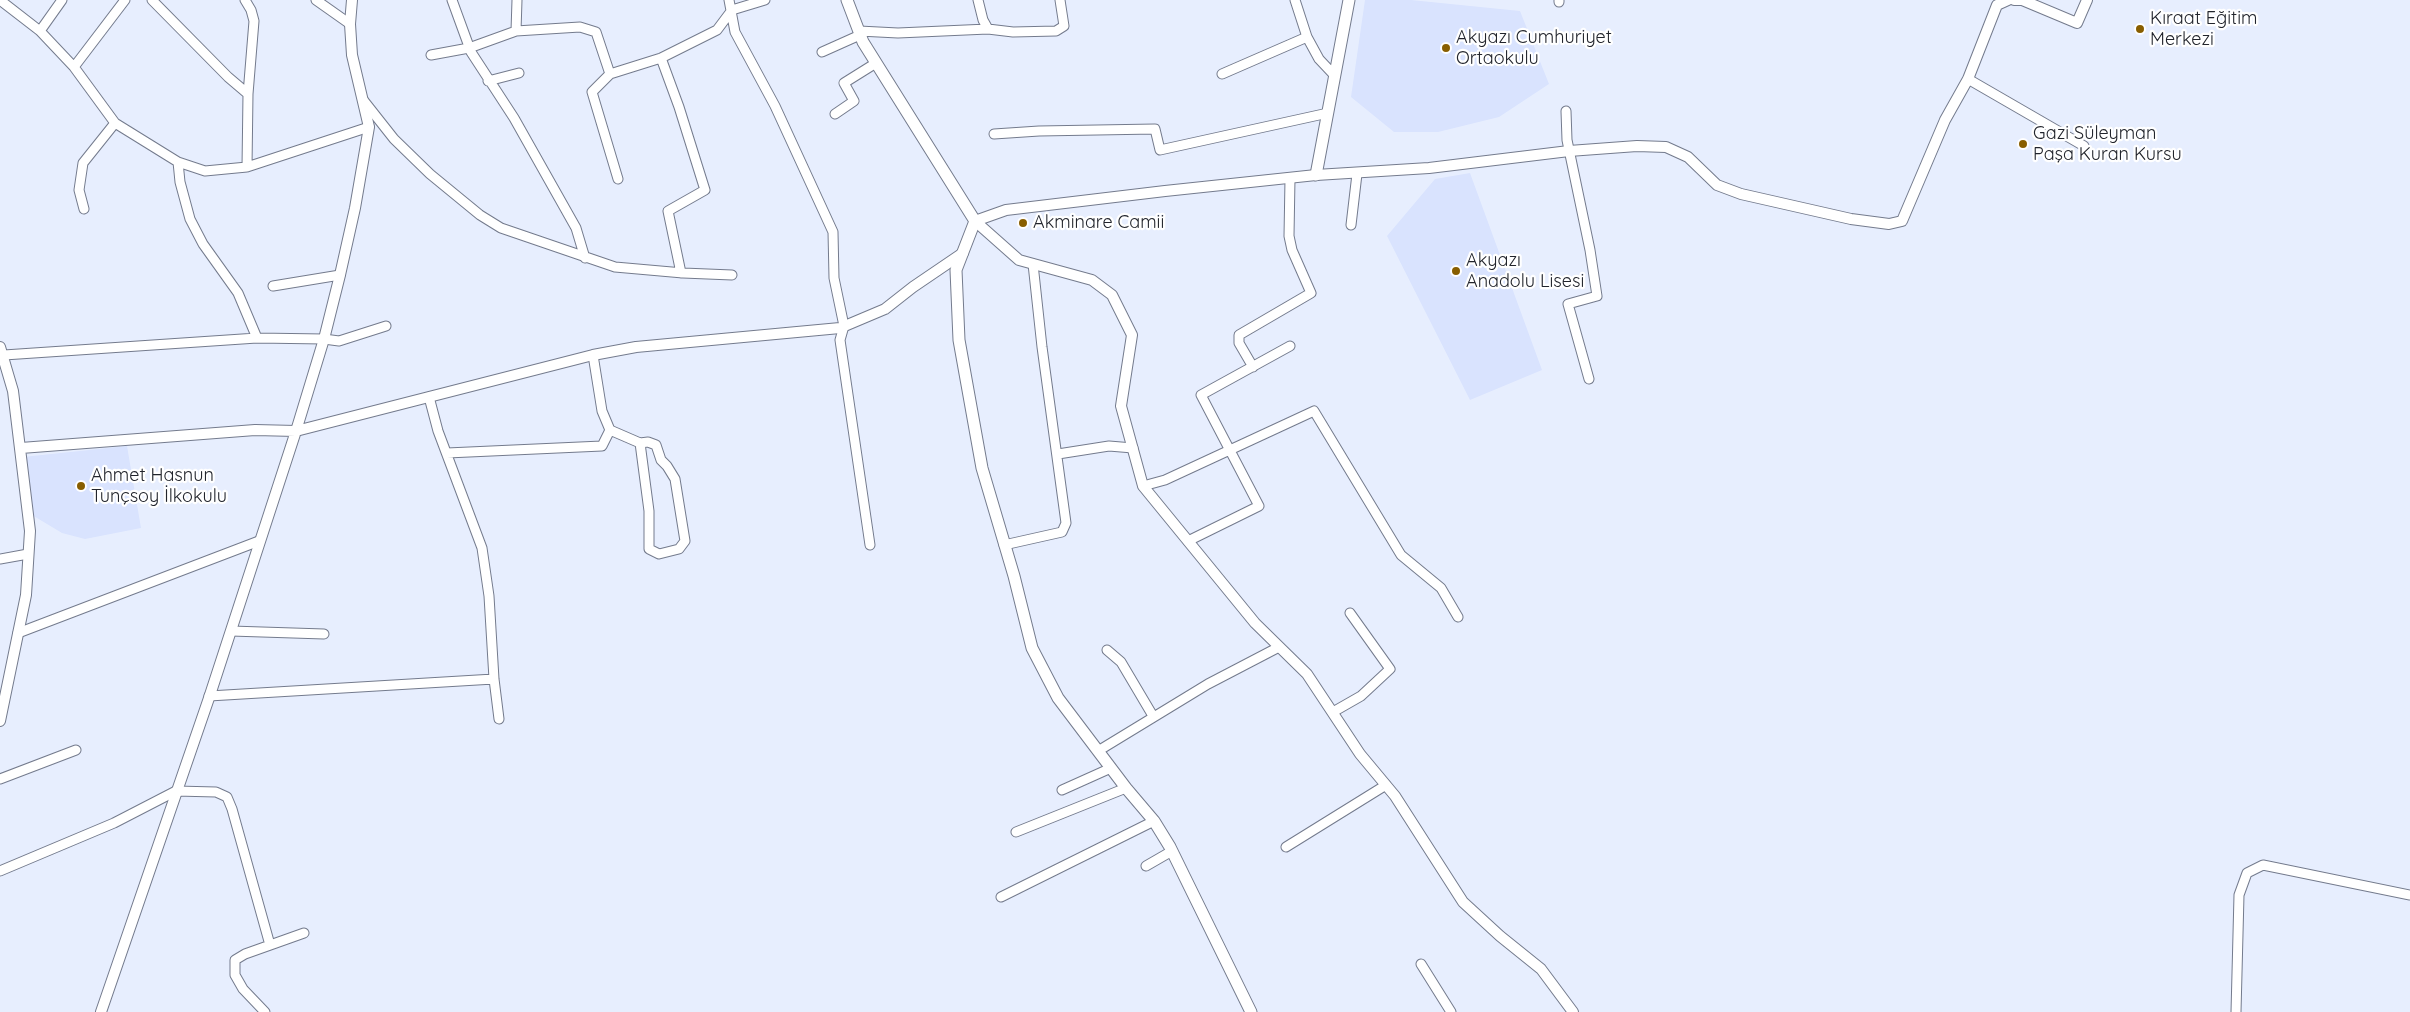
<!DOCTYPE html>
<meta charset="utf-8">
<style>
body{margin:0}
canvas{display:block;background:#e7eefe}
</style>
<canvas width="2410" height="1012"></canvas>
<script>
const ctx = document.querySelector('canvas').getContext('2d');
ctx.lineJoin = 'round';
function fillPath(path, color) { ctx.fillStyle = color; ctx.fill(path, 'evenodd'); }
const poly = rows => new Path2D(rows.map(r => 'M' + r).join(''));
function strokePath(path, color, width, dash) { ctx.strokeStyle = color; ctx.lineWidth = width; ctx.lineCap = dash ? 'butt' : 'round'; ctx.setLineDash(dash || []); ctx.stroke(path); }
function drawText(font, color, halo, rows, align = 'center') {
  ctx.font = font + ' Quicksand,sans-serif'; ctx.lineWidth = 4.5; ctx.setLineDash([]); ctx.textBaseline = 'middle'; ctx.strokeStyle = halo; ctx.fillStyle = color; for (const [text, x, y, turn = 0] of rows) {
    ctx.save(); ctx.translate(x, y); ctx.rotate((+turn || 0) * Math.PI / 180); ctx.textAlign = isNaN(turn) ? turn : align; if (halo) ctx.strokeText(text, 0, 0); ctx.fillText(text, 0, 0); ctx.restore();
  }
}
const built = poly([
 [1365,0,1411,0,1520,11,1549,84,1499,117,1438,132,1394,132,1351,97],
 [1470,173,1542,370,1470,400,1387,236,1435,179],
 [127,446,141,528,85,539,62,533,32,515,23,457]
]);
const minor = poly([
 [0,0,40,31,74,67,115,123,178,162,205,171,247,167,369,127],
 [152,0,228,77,248,94],
 [245,0,251,10,254,21,248,94,247,167],
 [316,0,350,24],
 [452,0,471,52,514,118,576,228,585,258],
 [729,0,735,32,775,106,833,232,834,278,844,326,840,340,870,545],
 [978,0,983,20,988,29,1013,32,1056,31,1064,26,1060,0],
 [1295,0,1307,37,1319,59,1335,76],
 [1559,2,1559,0],
 [40,31,62,0],
 [516,31,517,0],
 [859,31,898,33,988,29],
 [822,52,860,35],
 [431,55,469,48,516,31,580,27,596,32,610,74],
 [661,58,679,107,705,190,668,211,681,273],
 [74,67,125,0],
 [1222,74,1307,37],
 [1968,79,2084,146],
 [488,81,519,73],
 [364,101,394,139,430,174,480,215,501,228,615,267,683,273,732,275],
 [1566,111,1567,140,1590,250,1597,296,1568,304,1589,379],
 [835,114,854,101,844,83,876,63],
 [994,134,1039,131,1155,129,1160,150,1328,113],
 [618,179,592,92,610,74,661,58,717,30,732,10,765,0],
 [84,209,79,190,83,163,115,123],
 [1351,225,1357,174],
 [273,286,340,275],
 [257,338,324,339,339,341,386,326],
 [4,355,257,338,238,293,203,244,190,219,180,182,178,162],
 [593,355,602,411,610,430,640,443,648,442,656,445,661,460,667,466,675,479,685,541,679,549,659,554,649,549,649,511,640,443],
 [1253,367,1239,343,1239,335,1311,293,1292,250,1289,236,1290,179],
 [429,397,438,431,482,548,489,596,494,679,499,719],
 [447,453,602,446,610,430],
 [1058,454,1109,446,1133,448],
 [1143,486,1165,480,1314,411,1401,555,1441,588,1458,617],
 [1188,541,1259,506,1201,395,1290,346],
 [1004,545,1062,532,1066,523,1042,347,1033,264],
 [0,559,28,554],
 [231,631,324,634],
 [18,633,259,541],
 [1107,650,1121,662,1153,716],
 [209,696,494,679],
 [1333,712,1361,696,1390,669,1350,613],
 [1098,751,1208,684,1279,647],
 [0,779,76,750],
 [1062,790,1111,768],
 [1016,832,1126,788],
 [1286,847,1386,785],
 [1146,866,1172,851],
 [0,871,114,823,176,791,216,792,227,797,232,809,270,945],
 [1001,897,1154,821],
 [1421,964,1451,1012],
 [265,1012,243,989,235,975,235,960,245,954,304,933],
 [2236,1012,2239,895,2247,873,2263,865,2410,895]
]);
const tertiary = poly([
 [2014,0,2022,0,2077,23,2087,0],
 [0,347,13,391,30,531,26,595,0,721],
 [21,448,255,430,296,431,593,355,636,347,840,328,885,309,913,287,963,253],
 [101,1012,209,698,296,431,324,339,340,275,355,208,369,127,352,55,350,24,352,0],
 [1573,1012,1541,969,1500,936,1463,902,1395,796,1360,754,1307,674,1255,623,1143,486,1121,406,1132,335,1112,295,1092,280,1019,260,975,221,1006,210,1165,191,1316,175,1429,168,1569,151,1637,146,1666,147,1688,157,1717,185,1741,194,1851,219,1889,224,1902,221,1945,120,1968,79,1997,5,2008,0]
]);
const secondary = poly([
 [847,0,863,42,975,221,956,270,959,340,982,468,1014,576,1032,648,1058,698,1126,788,1154,821,1170,847,1251,1012],
 [1316,175,1349,0]
]);
const markers = [
 [2140,29,5,"#885e00"],
 [1446,48,5,"#885e00"],
 [2023,144,5,"#885e00"],
 [1023,223,5,"#885e00"],
 [1456,271,5,"#885e00"],
 [81,486,5,"#885e00"]
];
const poiNames = [
 ["Kıraat Eğitim",2150,19],
 ["Merkezi",2150,40],
 ["Akyazı Cumhuriyet",1456,38],
 ["Ortaokulu",1456,59],
 ["Gazi Süleyman",2033,134],
 ["Paşa Kuran Kursu",2033,155],
 ["Akminare Camii",1033,223],
 ["Akyazı",1466,261],
 ["Anadolu Lisesi",1466,282],
 ["Ahmet Hasnun",91,476],
 ["Tunçsoy İlkokulu",91,497]
];
fillPath(built, '#d9e3fe');
strokePath(minor, '#747b8d', 11);
strokePath(tertiary, '#747b8d', 12);
strokePath(secondary, '#747b8d', 13);
strokePath(minor, '#fff', 9);
strokePath(tertiary, '#fff', 10);
strokePath(secondary, '#fff', 11);
for (const [x, y, r, color] of markers) { const dot = new Path2D(); dot.arc(x, y, r, 0, 2 * Math.PI); ctx.fillStyle = color; ctx.fill(dot); strokePath(dot, '#fff', 2); }
drawText('18px', '#21242c', '#fff', poiNames, 'left');
</script>
